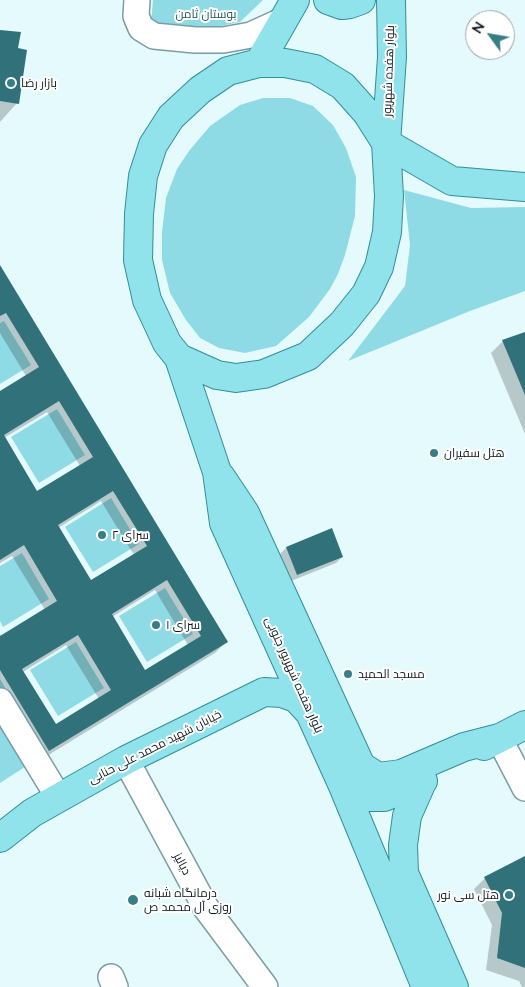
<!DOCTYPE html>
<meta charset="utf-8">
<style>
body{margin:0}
#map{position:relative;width:525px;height:987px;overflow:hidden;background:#e4fafd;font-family:Mulish,sans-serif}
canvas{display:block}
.north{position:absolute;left:465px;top:10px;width:50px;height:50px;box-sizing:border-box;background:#fff;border:1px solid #9da3a4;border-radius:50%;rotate:302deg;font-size:14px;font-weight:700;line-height:20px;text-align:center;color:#0b191b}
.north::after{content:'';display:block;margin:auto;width:18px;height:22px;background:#377e87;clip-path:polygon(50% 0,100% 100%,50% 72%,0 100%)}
</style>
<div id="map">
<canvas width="525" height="987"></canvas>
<div class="north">N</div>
</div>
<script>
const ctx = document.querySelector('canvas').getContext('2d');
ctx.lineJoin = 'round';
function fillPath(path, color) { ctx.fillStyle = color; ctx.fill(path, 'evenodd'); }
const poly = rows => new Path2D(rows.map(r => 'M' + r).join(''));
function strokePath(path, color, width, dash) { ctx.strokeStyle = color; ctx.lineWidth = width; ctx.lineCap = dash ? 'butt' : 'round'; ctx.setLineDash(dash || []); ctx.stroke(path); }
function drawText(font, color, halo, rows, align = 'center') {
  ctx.font = font + ' Mulish,Cairo,sans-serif'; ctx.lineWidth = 4; ctx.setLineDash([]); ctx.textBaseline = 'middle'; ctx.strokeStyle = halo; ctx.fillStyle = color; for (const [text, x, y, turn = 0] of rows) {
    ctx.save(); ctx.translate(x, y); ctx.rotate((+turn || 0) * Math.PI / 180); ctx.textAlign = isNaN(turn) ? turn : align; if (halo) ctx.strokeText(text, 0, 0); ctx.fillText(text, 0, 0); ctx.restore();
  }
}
const green = poly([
 [153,0,263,0,240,22,201,30,151,25],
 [263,98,290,98,313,106,333,125,346,148,356,177,355,216,345,255,338,274,330,289,309,317,276,346,245,353,219,348,200,338,186,320,170,293,162,260,162,232,166,198,177,169,189,151,210,126,240,105],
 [404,190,471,208,525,207,525,291,470,311,348,361,405,286,410,245],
 [4,321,31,365,0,384,0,323],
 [57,409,85,455,39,483,11,437],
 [111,498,139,544,93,572,65,527],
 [22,553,49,599,3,627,0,621,0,566],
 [165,588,193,634,147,662,119,616],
 [76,642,104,688,58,716,30,670],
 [0,679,45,754,0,783]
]);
const shadow = poly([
 [0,31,17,49,17,103,0,122],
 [0,268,226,642,215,653,37,762,0,700,0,634,1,636,45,610,12,556,0,563,0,392,26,376,0,333],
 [47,412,80,466,37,492,4,438],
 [101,501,134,555,91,582,58,528],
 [155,590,188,645,145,671,112,617],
 [66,645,99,699,55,726,23,672],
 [525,333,525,434,491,353,503,341],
 [286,548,342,557,336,563,291,581,280,554],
 [525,857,525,987,522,987,519,981,486,970,492,925,474,889,485,878]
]);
const building = poly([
 [0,30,21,32,18,48,27,50,19,104,0,101],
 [0,265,228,642,49,751,0,670,0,636,57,601,24,545,0,560,0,391,39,367,6,313,0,316],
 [59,401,93,457,37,491,4,435],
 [113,491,147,546,91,580,58,525],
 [167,580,201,636,145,670,112,614],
 [78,635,111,690,56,724,22,669],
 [525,332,525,395,502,340],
 [332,528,343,557,297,575,286,547],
 [525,856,525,968,497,958,502,913,484,877]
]);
const minor = poly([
 [137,0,136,16,141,28,154,36,195,40,223,40,251,35,284,20],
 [0,701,59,798],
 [499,738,525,788],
 [126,760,206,908,265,987],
 [111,977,115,987]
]);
const major = poly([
 [328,0,342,5,350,4,361,0],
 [391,0,392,57,386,143,452,181,525,187],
 [259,63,285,63,315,69,343,86,367,113,386,143,389,196,387,232,379,267,366,294,342,324,308,356,264,374,236,378,217,375,179,358,167,343,147,300,138,260,139,214,143,176,153,145,171,117,200,90,228,71,259,63],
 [259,63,295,0],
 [179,358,217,472,224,523,343,786,426,987],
 [221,477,245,513,361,766,378,777,401,774,464,747,499,738],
 [484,746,525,725],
 [422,782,407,816,403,845,404,873,454,987],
 [343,786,365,797,384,797,423,781],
 [0,838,32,813,126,760,264,692,282,693,296,698,310,713]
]);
const markers = [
 [11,83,5,"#377e87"],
 [434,453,5,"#377e87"],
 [102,535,5,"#377e87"],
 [156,625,5,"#377e87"],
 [348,674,5,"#377e87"],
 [509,895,5,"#377e87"],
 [133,900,6,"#377e87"]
];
const parkNames = [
 ["بوستان ثامن",206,14]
];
const streetNames = [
 ["بلوار هفده شهریور",389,71,-88],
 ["بلوار هفده شهریور جنوبی",294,675,66],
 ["خیابان شهید محمد علی حنایی",155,747,-27],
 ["دیالیز",182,864,62]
];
const poiNames = [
 ["بازار رضا",21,83],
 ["هتل سفیران",444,453],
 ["سرای ۲",112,535],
 ["سرای ۱",166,625],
 ["مسجد الحمید",358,674],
 ["درمانگاه شبانه",144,893],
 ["روزی آل محمد ص",144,907],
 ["هتل سی نور",499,895,"right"]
];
fillPath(green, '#8fdbe5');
fillPath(shadow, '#0003');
fillPath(building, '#31727a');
strokePath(minor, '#7a9ea3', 28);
strokePath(major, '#318f9a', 30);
strokePath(minor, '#fff', 25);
strokePath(major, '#90e2eb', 28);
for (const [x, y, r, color] of markers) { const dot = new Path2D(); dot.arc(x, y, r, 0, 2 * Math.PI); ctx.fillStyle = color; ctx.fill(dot); strokePath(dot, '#fff', 2); }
drawText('12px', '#1f555b', '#fff', parkNames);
drawText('12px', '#0b191b', '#fff', streetNames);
drawText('12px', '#0b191b', '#fff', poiNames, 'left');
</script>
